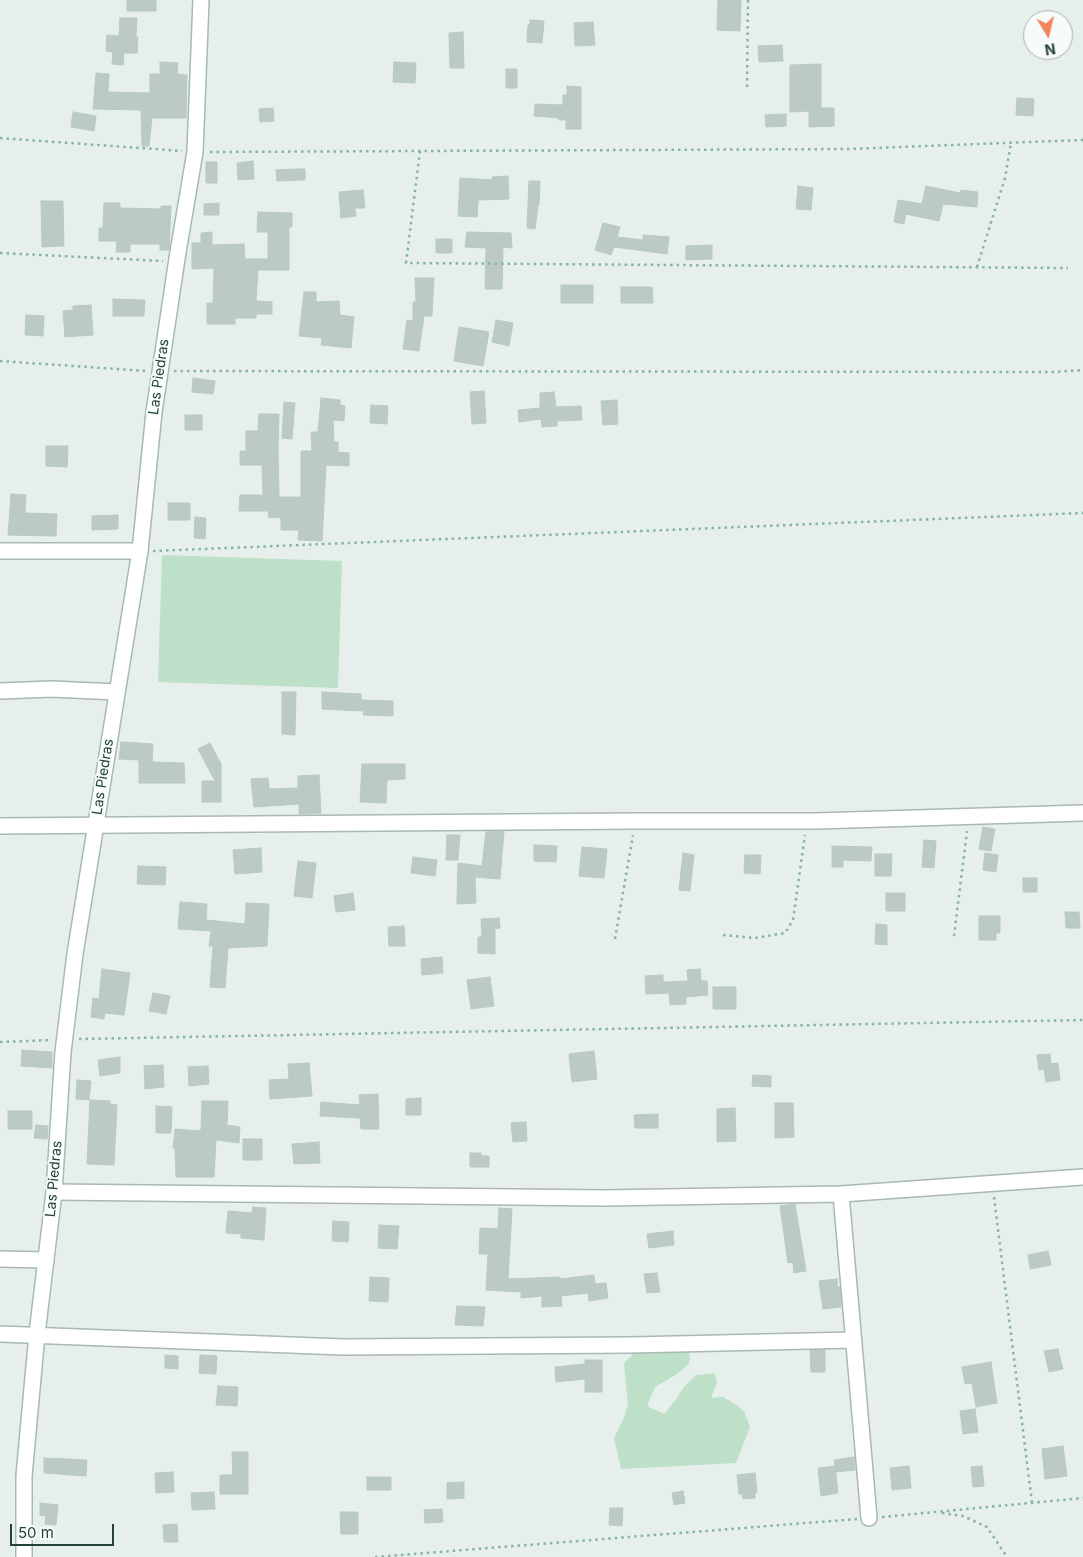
<!DOCTYPE html>
<style>
body{margin:0}
#map{position:relative;width:1083px;height:1557px;overflow:hidden;background:#e6efeb;font-family:Inter,sans-serif}
canvas{display:block}
.north{position:absolute;left:1023px;top:10px;width:50px;height:50px;box-sizing:border-box;background:#f7fbf9;border:1px solid #a3b1ad;border-radius:50%;rotate:171deg;font-size:14px;font-weight:700;line-height:20px;text-align:center;color:#24423a}
.north::after{content:'';display:block;margin:auto;width:18px;height:22px;background:#f4845f;clip-path:polygon(50% 0,100% 100%,50% 72%,0 100%)}
.scale{position:absolute;left:10px;top:1524px;width:104px;height:22px;box-sizing:border-box;border:2px solid #24423a;border-top:0;padding-left:6px;font-size:15px;line-height:18px;white-space:nowrap;color:#24423a;-webkit-text-stroke:4px #f7fbf9;paint-order:stroke}
</style>
<div id="map">
<canvas width="1083" height="1557"></canvas>
<div class="north">N</div>
<div class="scale">50 m</div>
</div>
<script>
const ctx = document.querySelector('canvas').getContext('2d');
ctx.lineJoin = 'round';
function fillPath(path, color) { ctx.fillStyle = color; ctx.fill(path, 'evenodd'); }
const poly = rows => new Path2D(rows.map(r => 'M' + r).join(''));
function strokePath(path, color, width, dash) { ctx.strokeStyle = color; ctx.lineWidth = width; ctx.lineCap = dash ? 'butt' : 'round'; ctx.setLineDash(dash || []); ctx.stroke(path); }
function drawText(font, color, halo, rows, align = 'center') {
  ctx.font = font + ' Inter,sans-serif'; ctx.lineWidth = 4; ctx.setLineDash([]); ctx.textBaseline = 'middle'; ctx.strokeStyle = halo; ctx.fillStyle = color; for (const [text, x, y, turn = 0] of rows) {
    ctx.save(); ctx.translate(x, y); ctx.rotate((+turn || 0) * Math.PI / 180); ctx.textAlign = isNaN(turn) ? turn : align; if (halo) ctx.strokeText(text, 0, 0); ctx.fillText(text, 0, 0); ctx.restore();
  }
}
const green = poly([
 [162,555,342,561,338,688,158,682],
 [656,1350,667,1352,689,1351,690,1360,688,1365,674,1376,655,1387,647,1406,664,1414,675,1401,683,1388,696,1375,715,1373,717,1383,711,1398,723,1397,735,1404,744,1411,750,1427,736,1463,621,1469,614,1438,624,1417,628,1405,624,1363,636,1351]
]);
const building = poly([
 [127,0,156,0,156,11,127,11,127,0],
 [718,0,741,0,740,31,717,30,718,0],
 [120,18,137,18,136,37,138,37,137,53,124,53,123,65,112,64,113,52,106,51,107,35,119,36,120,18],
 [530,20,544,21,542,43,527,42,528,25,530,25,530,20],
 [593,22,595,45,575,46,574,23,593,22],
 [463,32,464,68,450,68,449,33,463,32],
 [782,45,783,61,759,62,758,46,782,45],
 [160,62,178,63,177,74,187,75,186,118,152,118,149,146,142,146,141,110,93,109,96,73,109,74,108,92,150,93,150,74,160,74,160,62],
 [394,62,416,63,415,83,393,82,394,62],
 [821,64,821,108,834,108,834,126,809,127,809,111,790,112,790,65,821,64],
 [506,69,517,69,517,88,506,88,506,69],
 [567,86,581,87,581,129,566,129,566,120,559,120,559,118,534,116,535,104,563,105,563,95,567,95,567,86],
 [1017,98,1034,99,1033,116,1016,115,1017,98],
 [273,108,274,121,260,122,259,109,273,108],
 [73,112,96,116,94,131,71,127,73,112],
 [786,114,786,126,766,127,765,115,786,114],
 [253,161,254,179,238,180,237,163,253,161],
 [206,162,217,162,217,183,206,183,206,162],
 [297,169,305,169,305,180,277,181,276,170,297,169],
 [508,176,509,199,478,200,477,217,458,216,460,178,492,180,492,177,508,176],
 [529,181,540,181,539,205,538,205,535,229,527,228,529,181],
 [798,186,813,188,811,210,796,209,798,186],
 [926,186,960,193,961,190,978,192,977,207,943,204,939,221,906,214,904,224,894,222,898,200,922,204,926,186],
 [363,190,365,208,355,208,356,216,341,218,339,192,363,190],
 [41,201,63,201,64,246,42,247,41,201],
 [104,203,120,203,120,208,161,209,161,206,171,206,169,250,160,250,160,244,130,244,130,252,116,252,117,241,99,241,99,228,103,228,104,203],
 [219,203,219,215,204,215,204,204,219,203],
 [258,212,292,213,292,227,289,227,289,270,258,270,256,301,272,302,272,314,256,314,256,318,235,318,235,324,207,324,207,303,213,303,214,268,192,269,192,243,201,243,201,233,212,232,212,245,244,244,245,259,268,259,268,232,257,232,258,212],
 [603,223,620,227,617,237,643,240,643,235,669,237,667,254,614,247,611,255,595,250,603,223],
 [467,232,511,233,512,248,503,247,502,289,485,289,486,248,465,247,467,232],
 [436,239,452,239,452,253,436,253,436,239],
 [712,245,712,259,686,260,686,246,712,245],
 [415,278,434,278,432,316,424,316,419,351,403,349,407,320,413,321,413,302,416,302,415,278],
 [561,285,593,285,593,303,561,303,561,285],
 [621,287,652,287,653,303,621,303,621,287],
 [304,292,316,292,316,302,339,301,340,315,354,317,351,348,321,345,322,338,299,336,304,292],
 [113,299,145,300,144,316,113,316,113,299],
 [91,305,93,335,65,337,63,311,73,310,73,306,91,305],
 [26,315,44,316,43,336,25,335,26,315],
 [496,320,513,323,509,346,492,342,496,320],
 [459,327,489,332,483,366,454,361,459,327],
 [193,378,215,381,213,394,192,392,193,378],
 [484,391,486,423,472,424,470,392,484,391],
 [554,392,556,407,581,406,582,420,557,421,557,426,542,427,541,419,519,422,518,410,540,408,540,393,554,392],
 [321,398,340,400,340,405,345,406,344,421,333,420,334,442,338,442,338,452,349,453,349,466,326,465,322,541,298,540,299,530,281,530,281,518,268,517,269,511,239,511,240,495,263,495,262,465,240,465,240,451,246,451,246,431,258,431,259,414,279,414,278,449,279,497,301,497,301,451,312,451,311,432,318,432,321,398],
 [617,400,618,424,603,425,601,401,617,400],
 [284,402,295,403,292,439,282,438,284,402],
 [371,405,388,406,387,424,370,423,371,405],
 [185,415,202,415,202,430,185,430,185,415],
 [46,446,68,446,67,467,46,466,46,446],
 [11,494,26,495,25,513,57,514,56,536,8,535,11,494],
 [168,503,190,503,190,520,168,520,168,503],
 [118,515,118,529,92,530,92,516,118,515],
 [195,517,206,518,205,539,194,538,195,517],
 [282,692,296,692,295,735,282,734,282,692],
 [322,692,361,694,361,700,393,701,393,716,363,715,364,711,322,709,322,692],
 [121,742,153,744,152,762,184,763,185,783,139,783,139,760,119,759,121,742],
 [210,743,221,764,221,802,202,802,202,781,215,781,198,749,210,743],
 [362,764,405,764,405,779,387,780,386,803,360,802,362,764],
 [319,775,321,813,299,814,299,804,254,807,251,779,268,778,269,789,298,788,298,776,319,775],
 [983,827,995,829,991,851,979,849,983,827],
 [504,831,500,879,475,877,476,903,457,904,458,863,482,866,486,832,504,831],
 [447,835,460,835,458,860,446,860,447,835],
 [924,840,936,841,934,868,922,867,924,840],
 [534,845,557,846,556,862,534,861,534,845],
 [832,846,872,847,871,861,843,860,843,867,832,867,832,846],
 [582,847,607,849,604,878,579,876,582,847],
 [261,848,262,872,235,874,233,850,261,848],
 [683,853,694,855,690,891,679,890,683,853],
 [985,853,998,855,996,872,983,870,985,853],
 [875,854,892,854,891,876,875,876,875,854],
 [745,855,761,855,760,874,744,873,745,855],
 [413,857,437,860,435,876,411,873,413,857],
 [298,861,316,863,312,898,294,896,298,861],
 [138,866,166,867,165,885,137,884,138,866],
 [1023,878,1037,878,1037,892,1023,892,1023,878],
 [353,893,355,910,336,912,334,896,353,893],
 [886,893,905,893,905,911,886,911,886,893],
 [180,902,207,904,206,920,245,924,246,903,269,904,267,946,228,948,225,988,210,987,213,946,209,946,211,931,178,929,180,902],
 [1065,912,1079,912,1080,928,1066,928,1065,912],
 [979,916,1000,916,1000,933,996,933,996,940,979,940,979,916],
 [499,918,500,928,495,929,495,954,478,953,478,937,482,937,481,919,499,918],
 [876,924,887,925,887,945,875,944,876,924],
 [404,926,405,946,389,946,388,927,404,926],
 [442,957,443,973,422,975,421,959,442,957],
 [102,969,130,973,124,1015,105,1013,104,1019,91,1017,93,998,99,999,102,969],
 [700,969,701,981,707,981,708,995,686,997,686,1004,670,1005,669,993,646,994,645,976,663,975,663,982,688,981,687,970,700,969],
 [490,977,494,1006,471,1009,467,980,490,977],
 [713,987,736,987,736,1009,713,1009,713,987],
 [153,993,170,996,166,1014,149,1011,153,993],
 [22,1050,52,1052,52,1068,21,1066,22,1050],
 [594,1051,597,1079,572,1082,569,1054,594,1051],
 [1050,1054,1051,1064,1058,1063,1060,1080,1046,1082,1044,1069,1039,1070,1037,1055,1050,1054],
 [120,1057,120,1073,100,1076,98,1060,120,1057],
 [309,1063,312,1096,270,1099,269,1080,289,1079,288,1064,309,1063],
 [163,1065,164,1087,145,1089,144,1066,163,1065],
 [208,1066,209,1084,189,1086,188,1067,208,1066],
 [753,1075,771,1076,771,1087,752,1086,753,1075],
 [77,1080,91,1081,89,1100,76,1099,77,1080],
 [378,1094,379,1129,361,1129,360,1118,320,1116,321,1102,360,1105,359,1095,378,1094],
 [421,1098,421,1115,406,1115,406,1099,421,1098],
 [90,1100,110,1101,110,1104,117,1105,114,1165,87,1164,90,1100],
 [202,1101,228,1101,227,1125,240,1127,239,1143,216,1140,214,1177,176,1177,175,1148,173,1148,175,1129,199,1131,201,1130,202,1101],
 [775,1103,793,1103,794,1137,775,1138,775,1103],
 [156,1106,172,1107,171,1133,156,1133,156,1106],
 [735,1108,736,1141,717,1142,717,1109,735,1108],
 [8,1111,32,1111,32,1129,8,1129,8,1111],
 [658,1114,658,1128,635,1128,634,1115,658,1114],
 [526,1122,527,1141,513,1142,511,1123,526,1122],
 [36,1125,48,1126,47,1139,34,1138,36,1125],
 [243,1139,262,1139,262,1160,243,1160,243,1139],
 [319,1142,320,1163,294,1164,292,1144,319,1142],
 [470,1153,481,1153,481,1156,489,1156,489,1167,470,1167,470,1153],
 [795,1204,806,1271,794,1273,793,1262,788,1263,780,1206,795,1204],
 [253,1207,266,1208,264,1240,241,1238,241,1234,226,1233,228,1211,252,1213,253,1207],
 [499,1208,512,1209,508,1279,560,1277,560,1279,594,1275,595,1284,606,1283,608,1298,589,1301,588,1293,561,1296,562,1306,542,1307,542,1296,521,1298,521,1292,486,1290,488,1254,479,1254,480,1228,498,1229,499,1208],
 [333,1221,349,1222,348,1242,332,1241,333,1221],
 [379,1225,399,1226,397,1249,378,1248,379,1225],
 [673,1231,674,1245,649,1248,647,1234,673,1231],
 [1048,1251,1051,1265,1030,1269,1028,1255,1048,1251],
 [657,1273,660,1292,647,1293,644,1274,657,1273],
 [370,1277,389,1278,388,1302,369,1301,370,1277],
 [837,1279,837,1287,840,1287,841,1307,823,1309,819,1281,837,1279],
 [457,1306,485,1307,483,1326,455,1325,457,1306],
 [1058,1349,1063,1369,1049,1372,1044,1351,1058,1349],
 [810,1350,825,1350,825,1372,811,1372,810,1350],
 [165,1355,178,1356,178,1369,165,1368,165,1355],
 [200,1355,217,1356,216,1374,199,1373,200,1355],
 [585,1360,602,1360,602,1392,585,1392,585,1379,556,1382,555,1367,585,1364,585,1360],
 [991,1362,997,1403,976,1407,972,1383,965,1384,962,1367,991,1362],
 [218,1386,238,1387,237,1406,216,1405,218,1386],
 [975,1409,978,1432,963,1434,960,1411,975,1409],
 [1063,1446,1067,1476,1045,1479,1042,1449,1063,1446],
 [232,1452,248,1452,248,1494,220,1494,220,1475,233,1475,232,1452],
 [854,1457,855,1470,836,1472,834,1460,854,1457],
 [44,1458,87,1460,86,1476,44,1473,44,1458],
 [835,1466,838,1493,821,1496,818,1468,835,1466],
 [909,1466,911,1488,892,1490,890,1468,909,1466],
 [982,1466,984,1486,973,1487,971,1467,982,1466],
 [173,1472,174,1492,156,1493,155,1473,173,1472],
 [755,1473,757,1492,755,1493,755,1498,743,1499,742,1494,739,1494,737,1475,755,1473],
 [367,1477,391,1477,391,1490,367,1490,367,1477],
 [464,1482,464,1498,447,1499,447,1483,464,1482],
 [683,1491,685,1503,674,1505,672,1493,683,1491],
 [214,1492,215,1509,192,1510,191,1493,214,1492],
 [40,1503,58,1505,56,1525,45,1524,46,1516,40,1515,40,1503],
 [610,1508,623,1508,622,1526,609,1525,610,1508],
 [442,1509,443,1522,425,1523,424,1510,442,1509],
 [340,1512,358,1512,358,1534,341,1534,340,1512],
 [177,1524,178,1542,164,1542,163,1525,177,1524]
]);
const path = poly([
 [747,87,748,0],
 [0,138,182,151],
 [420,151,406,263,1068,268],
 [210,152,850,149,1083,140],
 [0,253,163,261],
 [977,267,1005,178,1011,143],
 [0,361,146,371],
 [174,371,1054,372,1083,370],
 [153,551,1083,513],
 [723,935,755,938,785,933,793,920,805,835],
 [954,936,967,831],
 [615,939,633,835],
 [79,1039,1083,1020],
 [0,1042,51,1040],
 [994,1197,1032,1503],
 [942,1513,963,1516,987,1527,1007,1557],
 [882,1517,1083,1498],
 [375,1557,857,1519]
]);
const street = poly([
 [0,551,140,551],
 [0,691,52,689,117,692],
 [0,826,635,821,816,821,1083,813],
 [54,1192,605,1198,841,1194,1083,1177],
 [841,1194,869,1518],
 [0,1259,46,1260],
 [0,1334,343,1347,631,1345,853,1340]
]);
const secondary = poly([
 [24,1557,24,1476,37,1334,54,1192,63,1052,75,954,140,551,154,412,178,252,195,152,201,0]
]);
const streetNames = [
 ["Las Piedras",159,377,-82],
 ["Las Piedras",103,777,-81],
 ["Las Piedras",54,1179,-85]
];
fillPath(green, '#bfe0c8');
fillPath(building, '#bbcac4');
strokePath(building, '#b8c9c2', 1);
strokePath(street, '#a8b8b2', 18);
strokePath(secondary, '#a4bbb3', 18);
strokePath(path, '#86b3a5', 2.5, [2.5, 4]);
strokePath(street, '#fff', 15);
strokePath(secondary, '#fff', 15);
drawText('14px', '#24423a', '#f7fbf9', streetNames);
</script>
